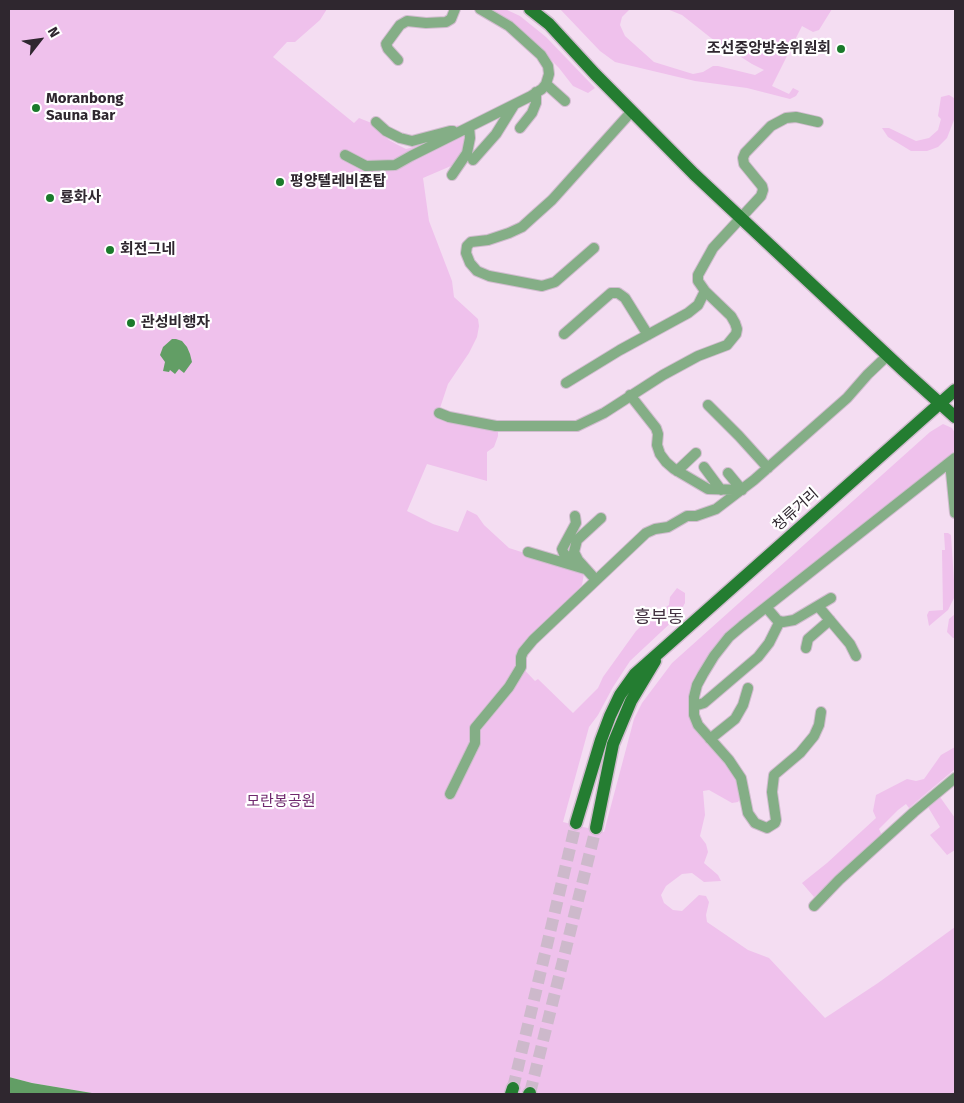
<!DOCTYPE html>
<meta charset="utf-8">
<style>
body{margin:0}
#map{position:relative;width:964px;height:1103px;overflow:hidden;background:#f4ddf2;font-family:"Fira Sans",sans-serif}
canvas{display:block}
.frame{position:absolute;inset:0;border:10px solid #2f272f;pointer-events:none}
.north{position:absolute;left:15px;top:15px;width:50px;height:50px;-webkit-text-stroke:4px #fff;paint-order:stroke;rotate:60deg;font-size:14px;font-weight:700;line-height:20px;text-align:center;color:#2f272f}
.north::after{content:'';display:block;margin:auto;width:18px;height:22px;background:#2f272f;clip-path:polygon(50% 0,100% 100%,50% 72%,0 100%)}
</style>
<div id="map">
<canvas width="964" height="1103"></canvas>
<div class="frame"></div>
<div class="north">N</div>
</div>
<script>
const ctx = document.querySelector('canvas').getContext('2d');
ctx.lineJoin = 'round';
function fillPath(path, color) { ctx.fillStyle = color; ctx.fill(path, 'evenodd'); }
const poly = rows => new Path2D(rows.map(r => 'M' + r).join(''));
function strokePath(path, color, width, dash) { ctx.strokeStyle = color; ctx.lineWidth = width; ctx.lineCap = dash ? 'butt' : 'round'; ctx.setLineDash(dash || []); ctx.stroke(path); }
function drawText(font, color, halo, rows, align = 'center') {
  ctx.font = font + ' "Fira Sans","Noto Sans KR",sans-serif'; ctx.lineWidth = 4.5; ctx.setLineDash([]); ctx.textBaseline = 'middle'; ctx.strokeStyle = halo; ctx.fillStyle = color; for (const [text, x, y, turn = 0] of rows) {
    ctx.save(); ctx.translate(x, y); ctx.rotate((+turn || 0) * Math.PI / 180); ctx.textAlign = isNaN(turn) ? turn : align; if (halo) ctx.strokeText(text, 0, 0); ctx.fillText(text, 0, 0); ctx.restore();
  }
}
const green = poly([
 [9,9,327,9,320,20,295,42,287,42,273,57,354,123,359,118,374,124,389,140,398,145,406,149,410,148,458,125,462,133,469,136,458,163,423,178,429,221,452,281,454,297,478,319,479,326,477,337,469,353,448,384,440,408,441,417,498,429,498,436,494,447,487,452,487,481,427,464,407,511,433,524,458,532,467,510,477,515,484,525,509,548,565,566,584,574,582,585,574,594,519,651,516,661,534,680,535,681,538,679,573,713,598,688,603,677,636,631,657,611,659,612,669,605,670,597,677,588,685,593,685,603,677,617,630,661,613,687,598,715,589,727,563,822,604,832,634,719,642,703,672,663,930,432,943,424,952,428,955,433,955,452,728,634,690,707,718,754,737,778,742,795,738,802,732,803,709,790,703,791,705,815,700,836,706,844,708,852,704,863,718,875,721,881,704,882,692,873,682,874,666,886,661,895,664,903,673,910,682,911,699,895,706,896,709,902,706,915,707,922,748,950,769,958,825,1018,878,983,955,927,955,1094,98,1094,32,1083,9,1077],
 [489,9,505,9,520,16,546,37,595,88,588,93,573,86,559,68,514,23],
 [560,9,630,9,622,17,620,25,625,36,654,62,693,74,703,72,713,66,718,66,755,75,764,70,752,64,711,38,682,15,667,9,832,9,819,30,813,32,802,26,772,86,789,94,793,88,799,91,796,96,790,99,747,88,695,81,615,62,600,51],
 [949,95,954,98,955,110,954,120,947,138,938,147,927,151,911,151,888,137,882,128,889,128,916,141,929,138,938,130,941,119,938,116,941,97],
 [944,533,948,533,951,535,955,596,948,610,929,626,927,615,929,611,943,610,942,550,945,550],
 [955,614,955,638,953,638,947,632,949,619],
 [955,747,955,769,909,808,906,804,898,810,879,829,882,835,814,897,802,883,827,863,876,818,873,811,876,795,907,779,916,781,924,779,941,755],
 [940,797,955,818,955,850,947,855,930,835,940,827,928,807]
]);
const water = poly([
 [172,339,176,339,182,341,187,347,190,354,192,362,184,373,179,369,175,374,170,370,169,372,163,371,165,362,160,355,163,347],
 [9,1077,32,1083,98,1094,9,1094]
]);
const majorTunnel = poly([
 [513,1088,576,823],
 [530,1093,596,828]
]);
const minor = poly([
 [398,60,388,49,386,44,400,25,407,21,426,23,446,22,451,19,455,9],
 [546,84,565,101],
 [376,122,386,131,400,138,412,141,450,131,453,131],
 [520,128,532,113,536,103,536,92],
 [345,155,366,166,395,165,411,156,531,96,542,89,546,84,549,74,548,66,541,55,509,26,480,9],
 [473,160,496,134,514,105],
 [452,175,467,153,470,138,469,127],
 [594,248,555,282,542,286,489,276,477,271,470,263,466,253,467,246,471,242,488,240,509,233,522,227,533,217,552,200,632,111],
 [564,334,611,293,618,293,625,298,648,335],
 [566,383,620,350,688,313,698,305,705,291],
 [630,395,656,428,658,434,657,445,660,454,666,462,674,469,708,489,742,490],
 [708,405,739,436,768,468],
 [439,413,449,417,496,426,577,426,604,413,663,375,698,356,727,345,736,334,737,329,735,323,731,316,705,291,698,281,698,275,713,248,761,196,763,190,762,186,744,164,743,158,745,153,771,126,786,118,796,117,818,122],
 [950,462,955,513],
 [704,467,721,490],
 [677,471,696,453],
 [728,473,742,490],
 [575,516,576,523,562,549,564,554,569,558,578,560],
 [528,552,585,569],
 [596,580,578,560,574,552,577,540,601,518],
 [818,606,850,644,856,656],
 [766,607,778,621,783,622,794,620,831,598],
 [806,648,808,639,830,620],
 [694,706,704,703,758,657,769,643,780,621],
 [821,712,819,725,814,736,800,753,774,775,772,792,776,820,775,823,767,828,755,823,748,813,741,778,729,760,698,725,694,715,694,697,697,685,703,674,714,656,729,637,742,626,955,458],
 [710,739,735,719,743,705,748,688],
 [450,794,475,743,475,728,509,687,521,667,521,657,523,652,533,640,646,533,655,529,668,527,687,516,696,516,716,509,754,480,847,398,868,374,888,355],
 [814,906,839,880,914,812,955,778]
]);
const major = poly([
 [530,9,549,24,595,74,694,174,903,370,955,417],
 [576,823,601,740,610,716,620,695,635,674,955,390],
 [596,828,613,744,631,701,655,661],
 [511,1094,513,1088],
 [529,1094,530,1093]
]);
const markers = [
 [841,49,5,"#1a7a2b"],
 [36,108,5,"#1a7a2b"],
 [280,182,5,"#1a7a2b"],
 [50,198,5,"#1a7a2b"],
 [110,250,5,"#1a7a2b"],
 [131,323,5,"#1a7a2b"]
];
const poiNames = [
 ["조선중앙방송위원회",831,49,"right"],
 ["Moranbong",46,99],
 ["Sauna Bar",46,116],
 ["평양텔레비죤탑",290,182],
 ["룡화사",60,198],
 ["회전그네",120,250],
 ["관성비행자",141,323]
];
const streetNames = [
 ["청류거리",796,510,-42]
];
const parkNames = [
 ["모란봉공원",281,802]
];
const quarterNames = [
 ["흥부동",659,618]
];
fillPath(green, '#efc1ec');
fillPath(water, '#629e65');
strokePath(majorTunnel, '#cdb9cb', 12, [12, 6]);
strokePath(minor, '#d1bccf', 12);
strokePath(major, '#d1bccf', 15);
strokePath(minor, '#84ae86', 10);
strokePath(major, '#247d31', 12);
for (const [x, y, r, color] of markers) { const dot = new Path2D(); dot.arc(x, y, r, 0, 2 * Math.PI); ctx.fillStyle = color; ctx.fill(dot); strokePath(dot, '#fff', 2); }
drawText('bold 15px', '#2f272f', '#fff', poiNames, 'left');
drawText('15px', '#2f272f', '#fff', streetNames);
drawText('15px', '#70296e', '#fff', parkNames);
drawText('18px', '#443242', '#fff', quarterNames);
</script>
